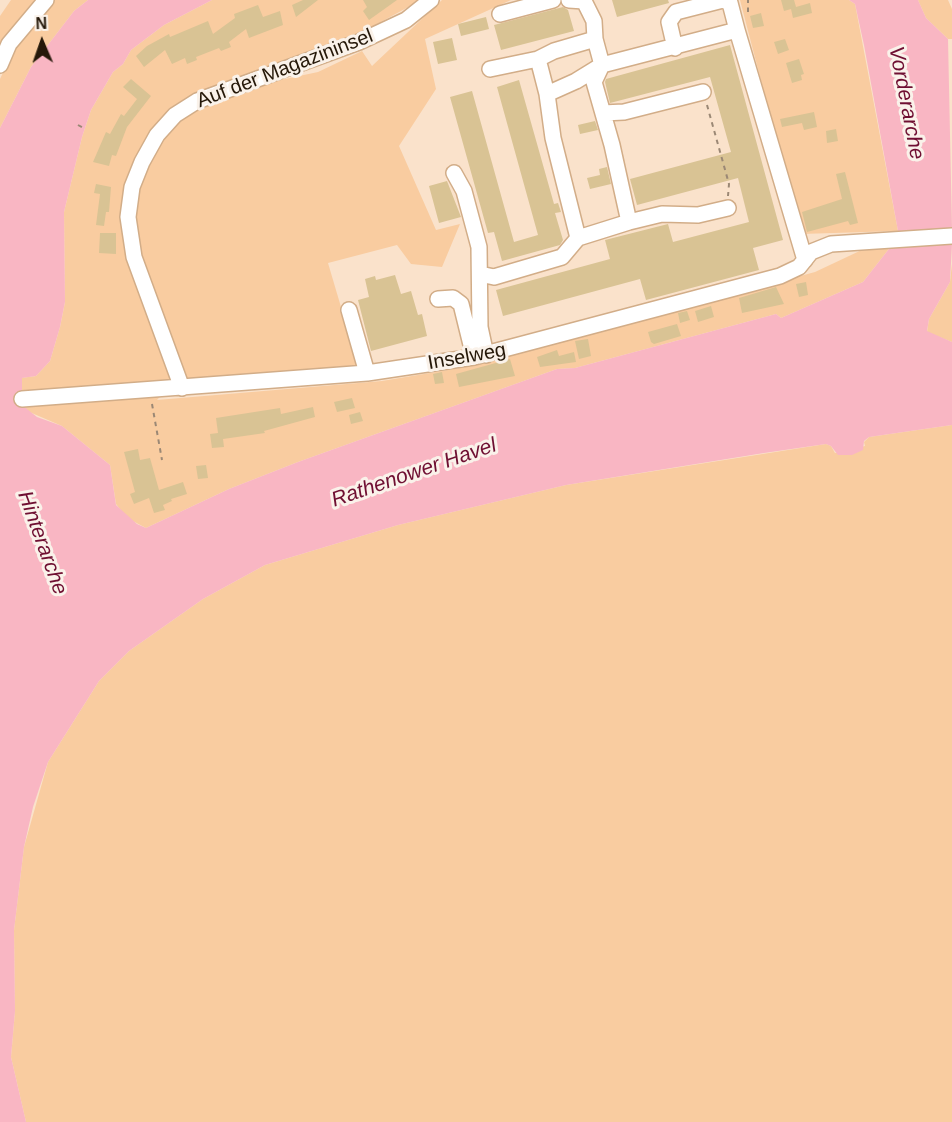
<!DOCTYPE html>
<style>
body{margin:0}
#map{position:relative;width:952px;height:1122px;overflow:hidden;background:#fae2cb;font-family:Arial,sans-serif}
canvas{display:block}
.north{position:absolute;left:12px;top:12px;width:60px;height:60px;-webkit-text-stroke:4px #faf2ea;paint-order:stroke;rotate:358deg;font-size:16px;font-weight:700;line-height:24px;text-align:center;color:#251809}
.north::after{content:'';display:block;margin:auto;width:21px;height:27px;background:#251809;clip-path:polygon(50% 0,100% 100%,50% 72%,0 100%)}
</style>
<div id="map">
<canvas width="952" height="1122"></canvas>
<div class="north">N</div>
</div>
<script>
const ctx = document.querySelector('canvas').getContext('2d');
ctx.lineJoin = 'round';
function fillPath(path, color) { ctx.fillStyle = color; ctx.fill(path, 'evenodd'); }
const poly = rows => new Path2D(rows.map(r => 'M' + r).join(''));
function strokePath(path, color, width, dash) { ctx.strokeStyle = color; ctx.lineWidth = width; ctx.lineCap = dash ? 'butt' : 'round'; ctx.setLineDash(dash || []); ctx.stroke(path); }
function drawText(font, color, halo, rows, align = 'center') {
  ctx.font = font + ' Arial,sans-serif'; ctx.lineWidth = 6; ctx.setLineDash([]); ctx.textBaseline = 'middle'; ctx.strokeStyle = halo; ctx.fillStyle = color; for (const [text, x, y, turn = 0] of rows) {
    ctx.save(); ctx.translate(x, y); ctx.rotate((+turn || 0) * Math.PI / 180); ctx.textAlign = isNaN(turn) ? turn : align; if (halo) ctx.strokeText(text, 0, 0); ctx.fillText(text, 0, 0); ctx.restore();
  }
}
const green = poly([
 [11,0,39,0,0,50,0,16],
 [53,0,88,0,74,11,31,67,0,128,0,79,15,47],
 [212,0,421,0,359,34,174,111,124,215,174,381,157,400,382,381,472,366,815,272,866,248,892,245,863,282,781,318,776,314,575,368,557,369,298,462,229,489,146,528,127,518,116,504,110,465,62,426,27,411,22,405,21,378,36,376,50,361,60,327,65,302,64,212,82,137,91,110,113,72,123,64,131,50,164,25],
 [442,0,511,0,425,39,436,89,399,146,436,230,460,224,442,267,411,264,397,245,328,263,359,368,195,382,181,379,144,273,134,218,138,190,146,164,162,137,179,118,197,107,252,86,318,72,362,51,372,66],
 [740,0,849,0,855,4,898,231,801,234],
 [918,0,948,0,952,9,952,39,948,39,926,18],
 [952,264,952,342,927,332,929,319,950,282],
 [952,425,952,1122,26,1122,11,1057,15,1011,14,930,24,847,48,762,99,681,129,651,203,599,265,565,398,525,566,485,826,444,831,446,835,453,865,446,864,442,869,437]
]);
const water = poly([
 [88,0,212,0,164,25,131,50,123,64,113,72,91,110,82,137,64,212,65,302,60,327,50,361,36,376,22,378,22,405,37,417,62,426,110,465,116,505,137,524,146,528,229,489,298,462,557,369,575,368,776,314,781,318,863,282,892,245,952,243,950,282,929,319,927,331,952,342,952,425,869,437,864,441,863,450,852,455,838,455,831,446,826,444,764,453,566,485,398,525,265,565,203,599,129,651,99,681,48,762,33,807,24,847,14,930,15,1011,11,1057,26,1122,0,1122,0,128,31,67,74,11],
 [849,0,918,0,926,18,948,39,952,230,898,231,864,45,855,4]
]);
const building = poly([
 [303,0,318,0,296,17,292,5],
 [363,0,397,0,369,20,363,11,367,7],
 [612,0,668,0,669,3,617,17],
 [781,0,794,0,796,7,810,3,812,13,793,18,791,9,784,11],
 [258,5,263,17,280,11,283,25,249,38,246,29,229,42,231,47,221,51,219,48,196,57,197,60,187,64,185,58,172,64,165,50,144,67,136,56,147,46,169,34,170,37,208,21,213,34,235,18,234,14],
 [563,7,568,10,574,31,501,50,494,25],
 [761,13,764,26,753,28,750,16],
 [486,17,489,29,461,36,458,24],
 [452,38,457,60,438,64,433,42],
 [785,39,789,50,778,54,774,42],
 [730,45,783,240,753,248,759,270,646,300,640,279,503,316,496,290,610,259,605,240,668,224,673,242,749,222,738,178,637,205,630,179,731,152,710,77,610,103,605,82,606,79],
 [799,59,804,74,801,75,802,80,792,83,786,63],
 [131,79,151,96,127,127,116,156,112,155,109,166,93,162,106,132,110,134,121,114,124,116,137,99,123,87],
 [519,80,554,204,558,203,561,212,555,213,563,240,560,245,502,261,494,232,488,233,450,97,472,91,514,242,538,235,497,87],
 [814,112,817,127,804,130,802,123,782,127,780,119],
 [595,121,598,130,580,134,578,125],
 [836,129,838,141,827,143,826,131],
 [607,167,611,184,590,189,587,178,600,175,599,169],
 [845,172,858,223,850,225,848,221,807,232,802,212,842,199,836,174],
 [447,181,461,217,439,223,429,186],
 [96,184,111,187,109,212,106,212,104,226,96,225,100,194,94,193],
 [100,233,116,233,116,254,99,253],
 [395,275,401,294,411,291,418,315,422,314,427,336,371,351,358,300,369,297,365,279,375,276,376,280],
 [806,282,808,295,799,297,796,284],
 [776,287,784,304,742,313,739,298],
 [711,306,714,317,698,322,695,311],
 [687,311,690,320,680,323,678,313],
 [677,324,681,336,654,344,651,342,648,332],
 [588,339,591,356,579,359,575,341],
 [557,350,559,356,574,352,576,362,540,367,537,357],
 [510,359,515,376,459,387,456,374],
 [442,372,444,383,435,384,433,374],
 [352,398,355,408,337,412,334,402],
 [313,407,315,417,264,431,265,433,223,439,224,447,212,448,210,434,218,433,216,418,280,408,281,414],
 [360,412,363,421,351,424,349,415],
 [138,449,140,460,150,458,159,490,183,482,187,494,171,499,172,501,163,505,165,510,154,513,149,498,134,504,130,494,135,492,124,452],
 [206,465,208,478,198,479,196,466]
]);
const path = poly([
 [748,12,748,0],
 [707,105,729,184,728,196],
 [78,125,85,129],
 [152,404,162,460]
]);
const minor = poly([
 [569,0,584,1,594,21,595,39,602,65,594,82,612,145,629,222],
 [500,14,553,0],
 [675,48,669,22,676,12,723,0,730,3,737,30],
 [0,65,9,44,46,0],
 [490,69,538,59],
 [547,94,538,59,554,51,595,39],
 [603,113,624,112,703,92],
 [454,173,464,191,479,247,480,327,486,355],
 [578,238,553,138,547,94,576,81,602,65,737,30,805,260],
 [480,274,494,277,562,257,578,238,629,222,662,214,698,215,728,208],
 [438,299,453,298,461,304,474,357],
 [349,310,367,373],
 [182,388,134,257,128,217,132,187,142,162,157,135,175,115,197,101,359,42,406,20,431,0],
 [22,399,367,373,474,357,780,276,799,267,811,252,831,244,952,236]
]);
const streetNames = [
 ["Auf der Magazininsel",285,69,-21],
 ["Inselweg",467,357,-10]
];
const waterNames = [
 ["Vorderarche",906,103,79],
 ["Rathenower Havel",414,473,-19],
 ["Hinterarche",42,543,70]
];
fillPath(green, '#f9cca0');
fillPath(water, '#f9b6c3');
fillPath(building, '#d9c394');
strokePath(minor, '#d2ad88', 18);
strokePath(path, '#9b8875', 2, [4.5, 4.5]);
strokePath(minor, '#fff', 15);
drawText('20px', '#251809', '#faf2ea', streetNames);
drawText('italic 21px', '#6f0f32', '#faf2ea', waterNames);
</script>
